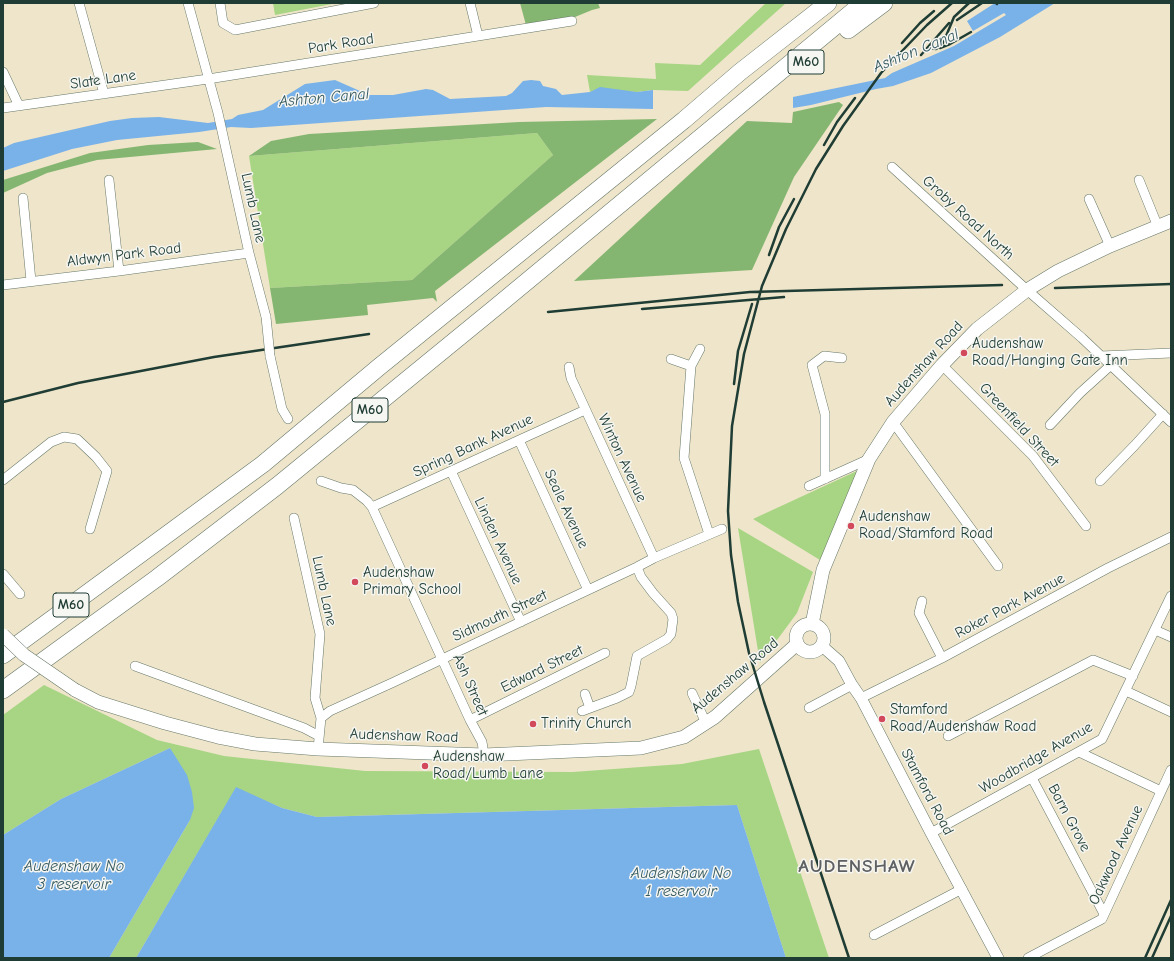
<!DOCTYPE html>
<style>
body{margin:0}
#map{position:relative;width:1174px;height:961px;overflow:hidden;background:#eee5ca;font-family:"Comic Neue",sans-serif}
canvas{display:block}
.frame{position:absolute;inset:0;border:4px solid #1f3d34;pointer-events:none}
</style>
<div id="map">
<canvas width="1174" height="961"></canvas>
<div class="frame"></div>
</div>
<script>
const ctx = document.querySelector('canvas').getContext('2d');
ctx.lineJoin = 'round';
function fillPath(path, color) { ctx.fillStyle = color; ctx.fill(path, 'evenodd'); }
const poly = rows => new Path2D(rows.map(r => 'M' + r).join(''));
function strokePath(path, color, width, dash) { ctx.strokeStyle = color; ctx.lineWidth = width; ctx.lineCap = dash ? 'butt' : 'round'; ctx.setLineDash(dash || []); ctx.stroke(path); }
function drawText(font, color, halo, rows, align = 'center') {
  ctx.font = font + ' "Comic Neue",sans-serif'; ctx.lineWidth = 3; ctx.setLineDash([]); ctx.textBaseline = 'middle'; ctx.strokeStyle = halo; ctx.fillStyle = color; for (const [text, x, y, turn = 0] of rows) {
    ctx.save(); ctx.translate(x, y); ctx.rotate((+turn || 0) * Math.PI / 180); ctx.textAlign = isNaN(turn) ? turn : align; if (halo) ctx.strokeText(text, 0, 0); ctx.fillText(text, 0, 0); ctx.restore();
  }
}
const green = poly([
 [273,3,337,3,275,15],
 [766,3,786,3,688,91,653,90,637,92,595,90,590,92,587,75,656,79,655,63,700,65],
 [537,133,553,155,412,280,270,288,249,156],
 [859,470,820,560,753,519],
 [738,528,813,572,797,613,760,663],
 [44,685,157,740,224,756,365,771,573,772,682,764,759,749,829,958,786,958,737,805,317,817,282,808,236,788,136,958,109,958,190,820,170,748,61,799,3,835,3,715]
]);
const forest = poly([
 [520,3,598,3,600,8,592,10,575,17,526,25],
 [839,102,843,105,794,177,752,270,574,281,747,121,792,123,793,112],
 [657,119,435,291,437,302,433,298,367,305,368,315,276,324,270,288,412,280,553,155,537,133,249,156,271,141,309,134,519,122],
 [198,142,217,149,97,160,47,173,3,193,3,180,90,153,148,145]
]);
const water = poly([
 [995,3,1055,3,1000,37,931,73,893,86,876,89,811,105,793,108,793,97,885,78,892,73,954,46,1006,15,1004,13,973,31,967,21],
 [335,80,369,95,393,95,426,89,433,90,450,99,506,96,512,93,523,81,531,80,540,81,543,86,556,89,562,95,590,92,600,87,637,92,653,90,653,109,546,107,251,128,231,127,199,132,117,140,72,149,3,171,3,148,14,143,110,121,132,118,159,117,208,123,232,119,238,115,263,110,305,84],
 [170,748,187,775,192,792,194,808,190,820,109,958,3,958,3,835,61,799],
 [236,787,282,808,317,817,737,805,786,958,136,958]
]);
const minor = poly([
 [79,3,104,94],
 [188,3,218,113,249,253,266,317],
 [220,3,223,23,235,30,374,3],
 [470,3,478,36],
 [3,72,19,106],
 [3,108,208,79,572,21],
 [892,167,1027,290,1082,338,1171,422],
 [109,180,119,271],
 [1139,180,1158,227],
 [23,198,31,281],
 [1089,199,1110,246],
 [3,285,119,271,249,253],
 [700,349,691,366,684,458,709,534],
 [270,356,282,409,288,419],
 [1101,356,1171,353],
 [671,359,691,366],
 [942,365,1033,456,1086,526],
 [569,367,571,378,654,558],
 [893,422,998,566],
 [1050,425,1080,393,1111,365],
 [519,440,588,590],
 [451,471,521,622],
 [825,479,825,414,812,365,824,356,842,358],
 [3,480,51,442,64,437,77,439,96,457,107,471,90,529],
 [321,481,341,488,353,490,367,501,372,507,470,720,482,742,484,755],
 [1100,481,1135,445,1163,414],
 [809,486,869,459],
 [372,507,585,410],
 [294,518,320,634,315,698,321,718],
 [3,574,20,594],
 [922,601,919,613,942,658],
 [1155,630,1171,637],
 [135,666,304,728,319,736],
 [1126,691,1171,712],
 [692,693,706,723],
 [585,694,590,708],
 [861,698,942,658,1108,568,1171,537],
 [809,708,852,685],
 [582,711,617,698,629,692,631,686,637,656,667,639,671,634,673,619,671,613,653,593,641,577,637,567],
 [470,720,605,653],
 [948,736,1093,660,1133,676],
 [318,749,321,718,330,711,394,682,554,606,637,567,654,558,722,529],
 [1079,752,1161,791],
 [1032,778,1104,914],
 [931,833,1102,739,1171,596],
 [874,935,962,889],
 [1028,958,1102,919,1171,770]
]);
const tertiary = poly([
 [822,646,839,661,852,685,861,698,931,833,998,958]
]);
const secondary = poly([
 [812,624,823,570,869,459,893,422,942,365,977,329,1027,290,1058,271,1110,246,1171,221],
 '796 638a14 14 0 1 1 28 0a14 14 0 1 1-28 0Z',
 [75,690,98,702,165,723,218,737,255,744,318,749,484,755,641,748,684,737,715,717,797,644]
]);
const motorway = poly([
 [848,30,884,3],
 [3,655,263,464,379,367,684,120,740,72,828,3],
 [3,690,157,578,277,486,496,307,863,3]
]);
const rail = poly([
 [996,3,997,4],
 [957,20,982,3],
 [902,43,920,23,934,11],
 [940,48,950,44,971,32],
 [925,50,930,48,936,49,941,46,944,41,954,17,969,3],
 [921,55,949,23],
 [824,145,837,122,855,98],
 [769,255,779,227,794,199],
 [1055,288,1171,284],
 [642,309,784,297],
 [548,312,750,292,1002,285],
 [734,384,738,351,752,304],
 [3,402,78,383,214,357,369,334],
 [849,958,764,702,749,653,738,602,731,555,728,511,732,426,744,354,762,286,786,229,816,169,843,126,881,73,927,25,952,3],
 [1145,958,1171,900],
 [1152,958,1171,916]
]);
const minorBridge = poly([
 [266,317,270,356]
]);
const secondaryBridge = poly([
 [3,635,24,655,75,690]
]);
const markers = [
 [964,353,4,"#d1495b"],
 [851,526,4,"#d1495b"],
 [355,582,4,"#d1495b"],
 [882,719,4,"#d1495b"],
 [533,724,4,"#d1495b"],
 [425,766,4,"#d1495b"]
];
const shields = [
 [806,62,36],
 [370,410,36],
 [71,605,36]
];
const shieldNames = [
 ["M60",806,62],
 ["M60",370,410],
 ["M60",71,605]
];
const streetNames = [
 ["Park Road",341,44,-9],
 ["Slate Lane",103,80,-8],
 ["Lumb Lane",253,208,78],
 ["Groby Road North",968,218,42],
 ["Aldwyn Park Road",124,255,-7],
 ["Audenshaw Road",924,364,-48],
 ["Greenfield Street",1019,425,47],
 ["Spring Bank Avenue",473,446,-25],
 ["Winton Avenue",622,458,65],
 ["Seale Avenue",566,509,65],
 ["Linden Avenue",498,541,65],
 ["Lumb Lane",324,591,78],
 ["Roker Park Avenue",1010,606,-28],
 ["Sidmouth Street",500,616,-25],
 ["Edward Street",542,669,-26],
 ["Audenshaw Road",735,676,-40],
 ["Ash Street",470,685,66],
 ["Audenshaw Road",404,736,2],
 ["Woodbridge Avenue",1036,758,-30],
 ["Stamford Road",927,792,62],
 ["Barn Grove",1069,818,62],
 ["Oakwood Avenue",1116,855,-65]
];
const poiNames = [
 ["Audenshaw",972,344],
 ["Road/Hanging Gate Inn",972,361],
 ["Audenshaw",859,517],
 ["Road/Stamford Road",859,534],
 ["Audenshaw",363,573],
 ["Primary School",363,590],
 ["Stamford",890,710],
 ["Road/Audenshaw Road",890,727],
 ["Trinity Church",541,724],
 ["Audenshaw",433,757],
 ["Road/Lumb Lane",433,774]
];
const waterNames = [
 ["Ashton Canal",916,51,-22],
 ["Ashton Canal",324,98,-5],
 ["Audenshaw No",74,866],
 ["3 reservoir",74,884],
 ["Audenshaw No",681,873],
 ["1 reservoir",681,891]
];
const districtNames = [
 ["AUDENSHAW",857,867]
];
fillPath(green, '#a7d583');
fillPath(forest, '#85b671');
fillPath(water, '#79b1e9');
strokePath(minor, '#677868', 10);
strokePath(tertiary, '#677868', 12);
strokePath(secondary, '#677868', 14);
strokePath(motorway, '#677868', 18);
strokePath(minor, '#fff', 9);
strokePath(tertiary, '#fff', 11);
strokePath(secondary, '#fff', 13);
strokePath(motorway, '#fff', 17);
strokePath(rail, '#1f3d34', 2.5);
strokePath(minorBridge, '#677868', 10, []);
strokePath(secondaryBridge, '#677868', 14, []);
strokePath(minorBridge, '#fff', 9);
strokePath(secondaryBridge, '#fff', 13);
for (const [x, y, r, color] of markers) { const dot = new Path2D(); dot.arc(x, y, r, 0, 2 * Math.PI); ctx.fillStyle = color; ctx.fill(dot); strokePath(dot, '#f6f6f2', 1.5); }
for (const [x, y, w] of shields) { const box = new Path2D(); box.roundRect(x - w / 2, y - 12, w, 24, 3); ctx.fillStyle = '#f6f6f2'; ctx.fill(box); strokePath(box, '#1f3d34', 1); }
drawText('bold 14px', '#1f3d34', null, shieldNames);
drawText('15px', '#1f3d34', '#f6f6f2', streetNames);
drawText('15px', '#1f3d34', '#f6f6f2', poiNames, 'left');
drawText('italic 16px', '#365a61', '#f6f6f2', waterNames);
ctx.letterSpacing = '1px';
drawText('bold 19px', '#5e6062', '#f6f6f2', districtNames);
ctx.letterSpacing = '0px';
</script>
